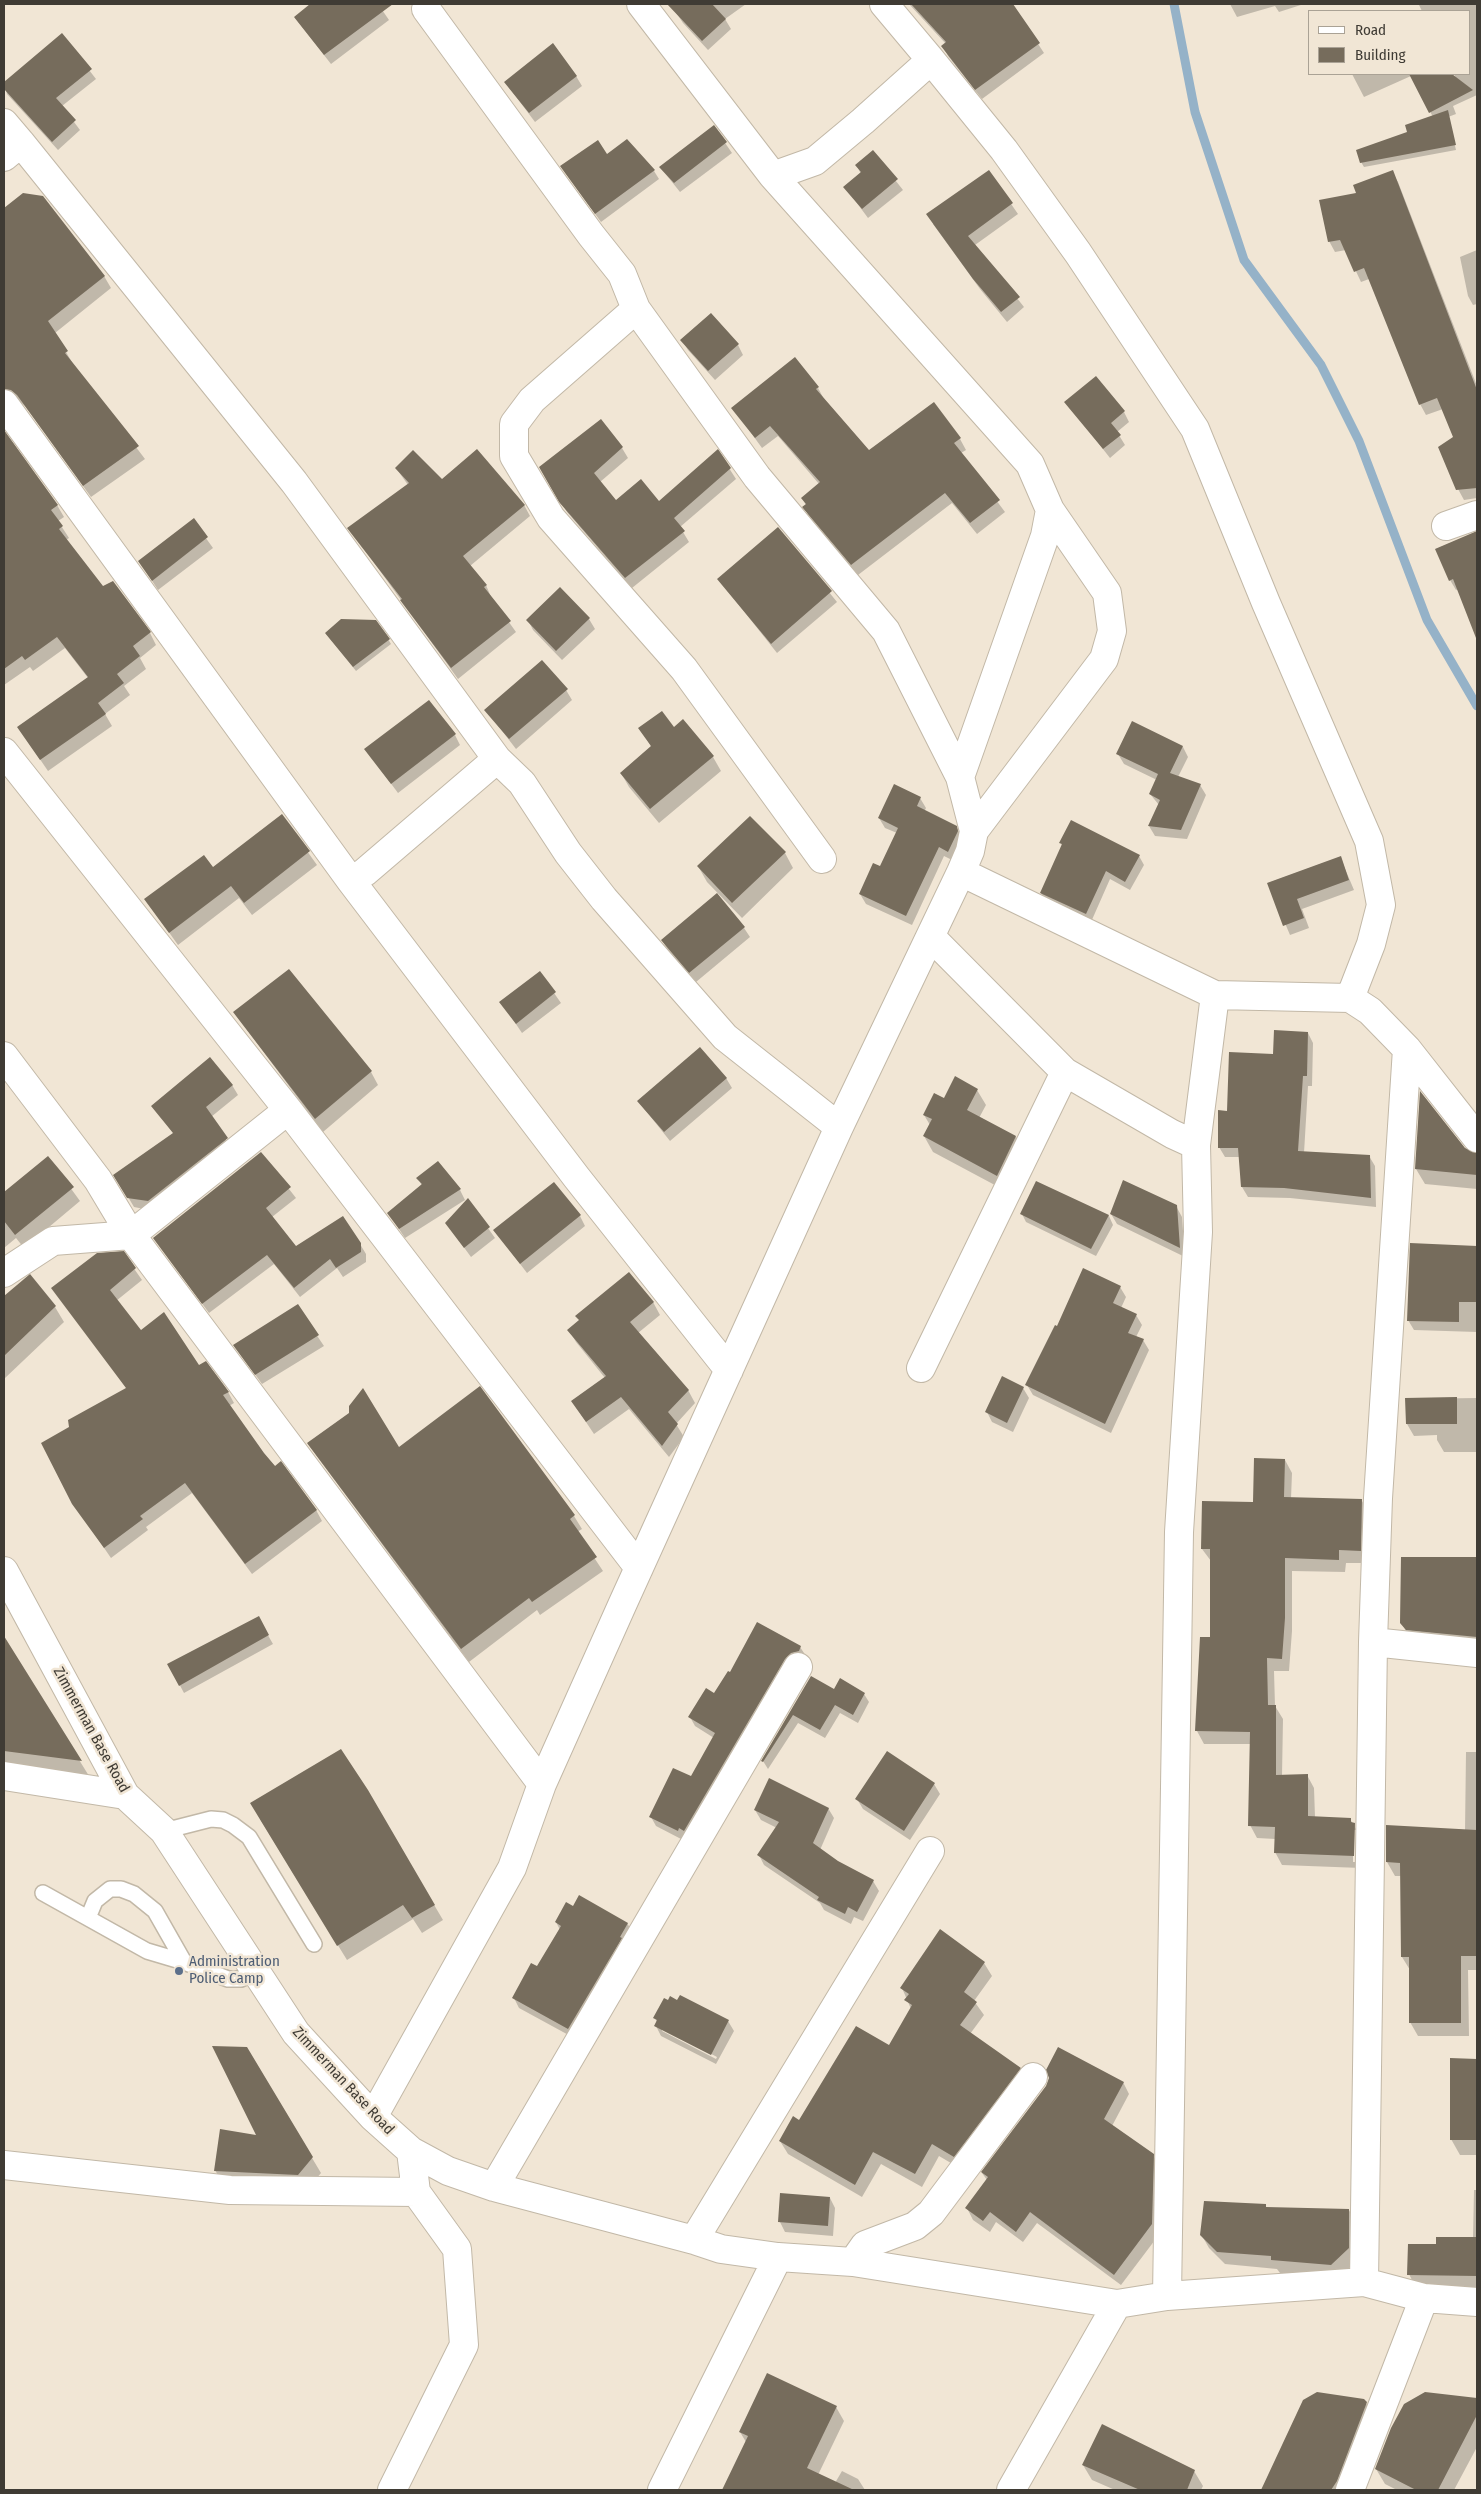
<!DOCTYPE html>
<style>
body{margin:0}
#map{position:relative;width:1481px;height:2494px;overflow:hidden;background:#f1e6d5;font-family:"Fira Sans Condensed",sans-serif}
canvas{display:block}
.frame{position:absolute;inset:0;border:5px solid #3f3b34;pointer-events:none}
.legend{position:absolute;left:1308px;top:10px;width:162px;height:65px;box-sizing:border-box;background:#f1e6d5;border:1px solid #aaa295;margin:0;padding:6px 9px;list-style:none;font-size:15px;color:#3f3b34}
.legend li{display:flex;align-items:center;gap:10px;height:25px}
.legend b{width:25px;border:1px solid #aaa295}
</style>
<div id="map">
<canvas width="1481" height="2494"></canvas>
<div class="frame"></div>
<ul class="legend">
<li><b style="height:6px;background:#fff"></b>Road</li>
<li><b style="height:14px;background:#766c5c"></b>Building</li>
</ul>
</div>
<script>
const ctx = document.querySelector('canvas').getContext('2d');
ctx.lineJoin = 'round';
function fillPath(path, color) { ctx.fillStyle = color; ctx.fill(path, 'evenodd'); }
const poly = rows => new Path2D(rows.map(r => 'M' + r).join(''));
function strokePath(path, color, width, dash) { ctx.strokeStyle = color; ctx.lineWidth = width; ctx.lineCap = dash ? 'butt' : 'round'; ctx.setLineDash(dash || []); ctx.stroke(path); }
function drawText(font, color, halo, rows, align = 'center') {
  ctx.font = font + ' "Fira Sans Condensed",sans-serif'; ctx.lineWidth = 5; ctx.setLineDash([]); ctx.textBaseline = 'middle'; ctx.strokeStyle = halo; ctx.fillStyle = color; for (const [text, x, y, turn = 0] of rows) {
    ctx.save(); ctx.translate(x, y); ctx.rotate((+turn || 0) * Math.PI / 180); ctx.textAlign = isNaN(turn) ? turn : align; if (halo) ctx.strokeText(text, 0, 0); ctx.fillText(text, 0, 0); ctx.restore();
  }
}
const shadow = poly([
 [312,4,378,4,389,20,331,64,295,18],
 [687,4,746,4,725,19,731,29,708,50,683,23,677,14],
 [909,4,1012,4,1044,53,982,99,948,56,943,46,946,44],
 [1230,4,1304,4,1279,12,1275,6,1237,17],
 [1422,4,1477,4,1477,95,1453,106,1456,114,1448,117,1456,150,1364,167,1361,162,1433,117,1411,76,1364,97,1352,74,1450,74,1457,80,1454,74,1470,74,1470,11,1422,11,1419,5],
 [62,35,96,79,62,106,80,130,58,150,7,94,4,83],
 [576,76,582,86,535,122,505,82],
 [714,127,732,153,680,192,660,167],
 [627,141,654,171,659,179,601,222,567,175,606,156],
 [873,152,903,190,868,218,845,187,861,174,857,166],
 [989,172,1018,214,975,245,1024,307,1007,322,980,289,933,224],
 [1392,172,1398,182,1477,386,1477,498,1464,500,1458,489,1455,437,1443,409,1426,415,1420,404,1369,279,1361,282,1346,250,1335,252,1329,241,1358,194],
 [23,195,104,276,111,288,55,333,73,364,145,459,91,497,25,406,19,401,4,402,4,210],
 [1477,250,1477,304,1473,305,1468,296,1460,257],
 [682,340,738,345,743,355,715,380,688,350],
 [818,388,824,399,869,452,960,439,966,450,961,453,1005,512,977,534,952,503,858,575,810,518,804,507,806,505,802,498,819,484,778,436,762,448,733,408],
 [1066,402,1124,412,1129,422,1117,432,1125,445,1110,458],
 [4,432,57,505,64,517,58,521,69,538,66,540,103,588,150,633,156,645,140,658,146,669,124,686,130,695,105,714,112,726,48,771,18,727,88,678,65,648,33,671,30,667,4,685],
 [622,448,628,458,600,482,616,501,659,502,718,451,736,479,680,527,689,542,632,588,567,512,540,467],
 [396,468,524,505,530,516,470,566,486,585,491,597,516,632,458,679,349,528,408,485],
 [193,520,213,548,158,590,140,562],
 [778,529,837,602,777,653,719,580],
 [1477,532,1477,635,1458,589,1456,590,1450,580,1436,549],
 [560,589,589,619,595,629,562,660,533,630,528,620],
 [326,634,388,639,391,644,356,671],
 [566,690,572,700,516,749,486,710],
 [683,721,713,757,721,771,659,823,629,787,621,773,652,748,640,728,673,729],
 [455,735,460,745,398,793,366,750],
 [1183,747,1188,757,1178,777,1200,785,1206,795,1187,839,1155,836,1149,826,1159,805,1150,794,1157,780,1124,764,1118,754],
 [920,798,926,808,924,812,956,827,962,837,954,861,944,856,912,925,866,904,860,894,881,868,897,833,885,828,879,818],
 [282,816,317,865,252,915,239,898,178,945,146,900,213,869],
 [750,817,785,853,793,868,742,918,707,882,698,866],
 [1061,843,1139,856,1144,865,1130,890,1110,879,1091,922,1046,901,1041,893,1062,846],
 [1340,857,1354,890,1302,909,1309,928,1290,935,1268,883],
 [744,928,750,937,696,982,668,950,662,940],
 [540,973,561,1003,522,1033,501,1002],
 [234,1012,371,1072,378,1085,323,1132],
 [1308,1033,1313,1043,1312,1086,1308,1086,1304,1153,1369,1156,1375,1166,1376,1207,1290,1198,1248,1197,1242,1187,1240,1157,1225,1157,1219,1147,1274,1055],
 [726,1078,732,1088,670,1141,638,1101],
 [232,1085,238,1095,211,1117,232,1149,154,1211,134,1207,115,1175,174,1134,153,1106],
 [977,1090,986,1105,979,1118,1016,1137,1024,1152,1006,1191,933,1152,924,1136,930,1125,924,1115,945,1100],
 [1464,1149,1471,1154,1477,1154,1477,1189,1425,1184,1416,1169],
 [261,1153,296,1198,272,1217,295,1248,360,1244,366,1254,366,1262,343,1277,337,1268,300,1297,274,1264,209,1313,154,1238],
 [48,1157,80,1201,24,1248,16,1238,4,1248,4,1193],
 [418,1178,460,1190,465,1200,405,1238,389,1214,422,1186],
 [1036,1183,1109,1216,1113,1225,1096,1256,1026,1222,1022,1214],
 [468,1200,495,1238,471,1257,446,1223],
 [1176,1206,1182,1217,1185,1257,1117,1224,1111,1214],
 [580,1216,585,1226,527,1273,495,1231],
 [1411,1244,1477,1247,1477,1332,1414,1330,1408,1320],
 [123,1253,142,1280,116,1301,140,1331,228,1392,234,1403,229,1406,263,1453,316,1510,322,1521,252,1574,192,1493,146,1527,148,1530,111,1558,73,1503,70,1427,127,1389,53,1288],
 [30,1276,55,1307,64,1322,4,1379,4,1299],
 [1120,1287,1126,1297,1121,1308,1136,1315,1142,1325,1136,1337,1143,1340,1149,1350,1111,1433,1033,1395,1027,1385,1057,1328],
 [653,1302,660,1315,638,1333,688,1390,695,1403,676,1424,684,1437,669,1457,629,1409,594,1434,572,1401,605,1378,576,1342,569,1330],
 [297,1306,324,1346,262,1384,234,1345],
 [1023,1388,1029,1398,1013,1432,992,1422,987,1412],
 [1477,1398,1477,1452,1444,1452,1437,1440,1437,1435,1414,1436,1407,1424,1406,1399],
 [308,1444,398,1449,574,1516,582,1529,577,1532,603,1571,540,1615,537,1610,469,1662],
 [1285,1460,1292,1473,1291,1499,1362,1501,1369,1513,1367,1563,1346,1563,1345,1572,1292,1571,1292,1631,1289,1671,1274,1671,1275,1706,1283,1719,1282,1776,1307,1775,1314,1788,1315,1817,1350,1819,1361,1837,1361,1868,1282,1865,1275,1852,1275,1839,1257,1838,1250,1825,1251,1744,1204,1744,1197,1731,1211,1639,1211,1561,1202,1549,1254,1504],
 [1353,1830,1356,1830,1356,1862,1353,1862],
 [1402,1558,1477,1558,1477,1647,1407,1633,1401,1622],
 [258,1618,273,1644,184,1693,169,1665],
 [800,1647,806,1656,683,1840,656,1826,651,1817,692,1777,714,1738,695,1726,690,1717,715,1695,730,1674],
 [4,1649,12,1651,89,1776,4,1765],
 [811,1678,835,1690,864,1694,869,1702,858,1723,840,1713,825,1738,798,1723,768,1769,763,1761],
 [1466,1752,1477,1752,1477,1970,1468,1970,1469,2036,1418,2036,1410,2022,1410,1970,1402,1957,1401,1876,1395,1876,1387,1862,1387,1826,1465,1831],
 [934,1784,940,1794,910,1840,863,1809,857,1799],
 [367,1791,443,1920,422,1933,413,1919,347,1960,260,1819],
 [828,1808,834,1818,820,1850,837,1862,873,1881,879,1891,863,1921,854,1917,851,1924,824,1910,820,1903,764,1865,759,1855,777,1828,761,1820,755,1810],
 [556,1922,627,1923,633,1933,574,2038,519,2008,514,1998,537,1967,560,1930],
 [984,1963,992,1976,974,2001,984,2015,970,2034,1020,2068,1027,2081,961,2169,939,2156,922,2187,881,2164,862,2197,788,2154,780,2141,800,2121,889,2047,911,2009,902,1988],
 [655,2018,728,2021,734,2031,716,2064,661,2036,656,2026,657,2022],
 [662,2028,717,2057,716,2059,662,2031],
 [247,2049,321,2173,307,2190,224,2186,215,2170,258,2136],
 [1451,2060,1477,2060,1477,2155,1460,2155,1451,2139],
 [1123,2082,1129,2094,1112,2126,1153,2155,1159,2167,1158,2236,1121,2285,1037,2223,1023,2242,996,2222,990,2232,973,2220,967,2208,987,2180,982,2173,1047,2087],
 [1474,2190,1477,2190,1477,2288,1416,2288,1409,2274,1437,2246,1473,2238],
 [830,2198,835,2208,833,2236,785,2232,780,2222],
 [1265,2205,1267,2208,1349,2210,1356,2223,1356,2262,1339,2277,1280,2273,1277,2269,1225,2264,1209,2248,1201,2234],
 [1425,2394,1477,2400,1477,2447,1454,2490,1397,2490,1385,2484,1376,2469],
 [1304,2401,1366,2403,1375,2419,1347,2490,1263,2490],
 [836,2407,844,2421,818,2475,835,2483,842,2471,858,2479,865,2490,723,2490,746,2442,740,2432],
 [1083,2465,1194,2471,1203,2486,1201,2490,1115,2490,1092,2480]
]);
const stream = poly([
 [1174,4,1195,112,1244,260,1321,365,1359,441,1427,620,1477,706]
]);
const building = poly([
 [310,4,393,4,324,55,294,17],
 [667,4,712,4,726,19,702,41],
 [911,4,1013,4,1040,43,975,90,941,46,946,42],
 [62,33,92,69,56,98,76,120,52,142,4,89,4,82],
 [553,43,577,76,529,113,504,82],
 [1409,74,1452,74,1473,90,1429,113],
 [1448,110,1456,145,1360,163,1356,150,1407,132,1405,125],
 [714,125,727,142,674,183,659,167],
 [627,139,655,170,595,214,560,166,598,140,607,154],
 [873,150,898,179,862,209,843,187,861,172,855,165],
 [989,170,1013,203,968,236,1020,297,1001,312,973,279,926,214],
 [1393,170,1477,390,1477,488,1456,490,1438,447,1453,437,1437,398,1419,405,1364,268,1354,272,1340,240,1328,242,1319,200,1356,193,1353,185],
 [23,193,43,196,105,276,48,321,68,351,65,353,139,446,83,486,17,395,11,390,4,389,4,208],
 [711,313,739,344,708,371,680,340],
 [795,357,819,387,816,389,869,450,934,402,961,438,954,443,1000,500,970,523,945,493,851,565,802,507,806,504,801,498,820,482,770,426,755,438,731,408],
 [1096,376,1125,411,1111,423,1121,435,1103,449,1064,402],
 [601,419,623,447,594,473,616,500,641,479,659,501,718,449,731,468,674,518,685,531,625,578,559,502,539,467],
 [4,430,58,505,51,510,63,526,59,529,103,586,113,581,151,632,133,646,140,656,117,674,124,683,98,703,106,714,40,760,17,727,88,677,57,637,25,660,22,656,4,669],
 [477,449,525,505,463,556,487,585,484,587,511,621,451,668,400,600,402,599,347,528,409,483,395,468,413,450,442,479],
 [194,518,208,537,152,581,138,561],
 [778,527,832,591,771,644,717,579],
 [1477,531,1477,638,1476,638,1453,579,1449,581,1435,549],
 [560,587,590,618,556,651,526,620],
 [341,619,376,620,390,639,353,667,325,633],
 [542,660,568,689,509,739,484,710],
 [429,700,456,734,391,784,364,749],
 [662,711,674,727,683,719,714,756,650,809,620,773,651,746,638,728],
 [1132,721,1183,746,1170,773,1201,784,1181,830,1148,826,1160,800,1149,794,1158,774,1116,754],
 [894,784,921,797,917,806,957,826,958,831,948,852,939,847,906,916,859,894,873,863,880,866,898,828,878,818],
 [282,814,310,851,244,903,231,886,169,933,144,899,204,855,213,867],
 [750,816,786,852,732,903,697,866],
 [1071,820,1140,855,1125,882,1106,871,1086,914,1040,893,1062,844,1059,843],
 [1341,856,1349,880,1297,899,1304,918,1283,926,1267,883],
 [717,893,745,927,689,973,661,940],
 [289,969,372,1071,315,1119,233,1012],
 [540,971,556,992,516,1024,499,1002],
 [1274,1030,1308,1032,1307,1076,1303,1076,1298,1151,1370,1155,1371,1198,1284,1188,1241,1187,1238,1148,1218,1148,1218,1110,1227,1111,1229,1052,1273,1054],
 [700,1047,727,1078,664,1132,637,1101],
 [210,1057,233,1085,206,1107,228,1138,148,1201,127,1198,113,1175,173,1133,151,1106],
 [955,1076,978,1089,967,1110,1016,1136,997,1176,923,1136,932,1119,923,1115,934,1093,944,1098],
 [1420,1091,1465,1148,1477,1153,1477,1175,1415,1169],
 [261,1152,291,1187,266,1208,296,1246,343,1216,361,1243,361,1252,336,1268,330,1259,294,1288,267,1255,202,1304,153,1238],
 [48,1156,74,1187,15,1235,4,1221,4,1192],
 [438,1161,461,1189,399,1229,387,1213,422,1184,416,1178],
 [1123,1180,1177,1205,1180,1248,1110,1214],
 [1036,1181,1109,1215,1091,1249,1020,1214],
 [554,1182,581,1215,520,1264,493,1230],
 [468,1198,490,1227,464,1248,445,1223],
 [1410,1243,1477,1246,1477,1302,1459,1302,1459,1322,1407,1321],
 [124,1251,136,1268,110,1290,141,1330,164,1312,199,1365,206,1361,229,1392,223,1395,264,1453,275,1466,281,1461,317,1510,245,1564,185,1483,140,1516,143,1519,104,1548,72,1504,41,1443,69,1427,68,1420,126,1388,51,1288,97,1253],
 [1083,1268,1121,1286,1113,1303,1137,1314,1128,1333,1144,1339,1105,1424,1025,1385,1055,1325,1057,1326],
 [629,1272,654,1302,630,1322,689,1390,668,1412,678,1424,662,1446,621,1397,586,1422,571,1401,606,1376,567,1330,579,1320,575,1316],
 [30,1274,56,1306,4,1356,4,1296],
 [298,1304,319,1335,255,1375,233,1345],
 [1002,1376,1024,1387,1007,1423,985,1412],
 [480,1386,575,1515,570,1519,597,1557,532,1602,529,1598,461,1649,307,1443,349,1413,349,1406,363,1388,399,1447],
 [1457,1397,1457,1424,1406,1424,1405,1398],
 [1254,1458,1285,1459,1284,1497,1362,1499,1361,1551,1339,1550,1339,1560,1285,1558,1285,1618,1282,1659,1267,1658,1268,1705,1276,1705,1276,1775,1308,1774,1308,1816,1351,1818,1351,1822,1355,1823,1354,1856,1274,1853,1275,1827,1248,1826,1250,1732,1195,1731,1200,1637,1210,1637,1210,1549,1201,1549,1202,1501,1253,1502],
 [1401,1557,1477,1557,1477,1637,1406,1630,1400,1623],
 [259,1616,269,1635,179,1686,167,1664],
 [757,1622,801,1646,799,1651,791,1653,785,1659,684,1831,679,1828,678,1831,649,1817,673,1768,691,1776,715,1733,688,1717,706,1688,714,1693,728,1671,730,1672],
 [4,1636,82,1761,4,1751],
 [811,1676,834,1689,840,1678,865,1693,853,1715,835,1705,820,1730,793,1715,763,1762,761,1761],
 [341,1749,368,1790,435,1905,412,1918,403,1905,337,1946,250,1803],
 [887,1751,935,1783,904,1831,855,1799],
 [769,1778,829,1808,813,1843,838,1861,874,1880,857,1912,848,1907,845,1914,817,1900,819,1897,757,1855,779,1822,754,1810],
 [1386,1825,1477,1830,1477,1956,1461,1956,1461,2023,1409,2023,1409,1957,1401,1957,1400,1863,1386,1862],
 [579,1895,628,1923,620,1937,622,1938,568,2029,512,1998,531,1963,537,1966,561,1926,555,1922,566,1902,573,1906],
 [940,1929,985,1962,964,1992,977,2002,960,2025,1021,2068,954,2157,932,2144,915,2174,873,2152,855,2185,779,2141,793,2116,799,2120,856,2026,889,2045,912,2005,904,2000,909,1994,900,1988],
 [680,1995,729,2020,711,2055,654,2026,657,2020,653,2018,664,1998,668,2000,670,1996,677,2000],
 [212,2046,247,2047,313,2157,298,2175,214,2171,220,2129,256,2135],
 [1058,2047,1124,2082,1104,2119,1154,2154,1152,2224,1114,2275,1030,2212,1016,2232,990,2212,983,2221,965,2208,988,2177,981,2172,1046,2086,1049,2078,1046,2070],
 [1450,2058,1477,2059,1477,2140,1450,2140],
 [780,2193,830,2197,828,2226,778,2222],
 [1204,2201,1266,2204,1266,2207,1349,2209,1349,2248,1331,2265,1271,2260,1271,2256,1217,2252,1200,2235],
 [1436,2237,1477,2237,1477,2276,1407,2275,1408,2244,1436,2244],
 [767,2373,837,2406,807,2468,854,2490,722,2490,748,2436,739,2432],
 [1317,2392,1364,2399,1367,2402,1337,2481,1331,2490,1261,2490,1303,2400],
 [1425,2392,1477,2398,1477,2415,1438,2490,1416,2490,1375,2469,1391,2428,1404,2404],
 [1102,2424,1195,2470,1187,2490,1140,2490,1082,2465]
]);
const service = poly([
 [164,1831,211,1819,223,1820,233,1825,249,1837,314,1944],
 [43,1893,147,1951,184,1962,228,1979,241,1979,256,1972],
 [88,1918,95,1901,110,1889,121,1889,134,1894,155,1911,184,1962]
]);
const minor = poly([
 [641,4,773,176,815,161,863,121,931,60,884,4],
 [931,60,1004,150,1078,253,1195,429,1266,603,1369,841,1381,905,1371,944,1350,998],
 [4,123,21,143],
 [4,157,21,143,294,482,497,759],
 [773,176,1030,464,1050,510,1045,536,960,777],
 [636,309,532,400,514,424,514,456,551,518,684,669,822,859],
 [4,404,351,881,577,1178,729,1370],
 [1446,526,1477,515],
 [4,752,288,1110,639,1568],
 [974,831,1104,659,1112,631,1107,593,1050,510],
 [961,872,1215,995,1350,998,1370,1011,1407,1049,1477,1138],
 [351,881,365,872,497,759,522,783,568,853,604,899,725,1037,839,1127],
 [931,937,1065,1072,1172,1134,1196,1145,1198,1232,1179,1532,1167,2296],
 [4,1056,98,1180,131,1235,542,1784],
 [1196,1145,1215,995],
 [4,1273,53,1241,131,1235,288,1110],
 [921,1368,1065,1072],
 [4,1571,125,1795,164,1831,296,2033,373,2117,411,2151,416,2192,457,2249,464,2345,392,2490],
 [1373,1642,1477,1653],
 [4,1776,125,1795],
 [373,2117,512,1868,542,1784,623,1603,839,1127,961,872,970,851,974,831,960,777,886,631,757,477,636,309,622,274,591,235,426,9],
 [411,2151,448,2171,494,2187,694,2240,721,2249,778,2257,853,2262,1117,2304,1167,2296,1364,2282,1424,2298,1477,2302],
 [4,2165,230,2190,416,2192],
 [494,2187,798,1667],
 [694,2240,930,1851],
 [853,2262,865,2245,915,2226,931,2213,1033,2077],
 [1364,2282,1373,1642,1378,1498,1407,1049],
 [662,2490,778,2257],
 [1011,2490,1117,2304],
 [1350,2490,1424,2298]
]);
const markers = [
 [179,1971,5,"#5c6f8a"]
];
const streetNames = [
 ["Zimmerman Base Road",91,1730,61],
 ["Zimmerman Base Road",343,2081,47]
];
const serviceNames = [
 ["Administration",189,1962],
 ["Police Camp",189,1979]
];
fillPath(shadow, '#0003');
strokePath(stream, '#95b2c8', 9);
fillPath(building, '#766c5c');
strokePath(service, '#c2b8a7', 18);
strokePath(minor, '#c2b8a7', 30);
strokePath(service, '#fff', 15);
strokePath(minor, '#fff', 28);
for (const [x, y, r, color] of markers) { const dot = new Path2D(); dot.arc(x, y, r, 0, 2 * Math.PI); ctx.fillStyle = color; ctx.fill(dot); strokePath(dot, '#f1e6d5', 2); }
drawText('15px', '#3f3b34', '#f1e6d5', streetNames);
drawText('15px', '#4e5e75', '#f1e6d5', serviceNames, 'left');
</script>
